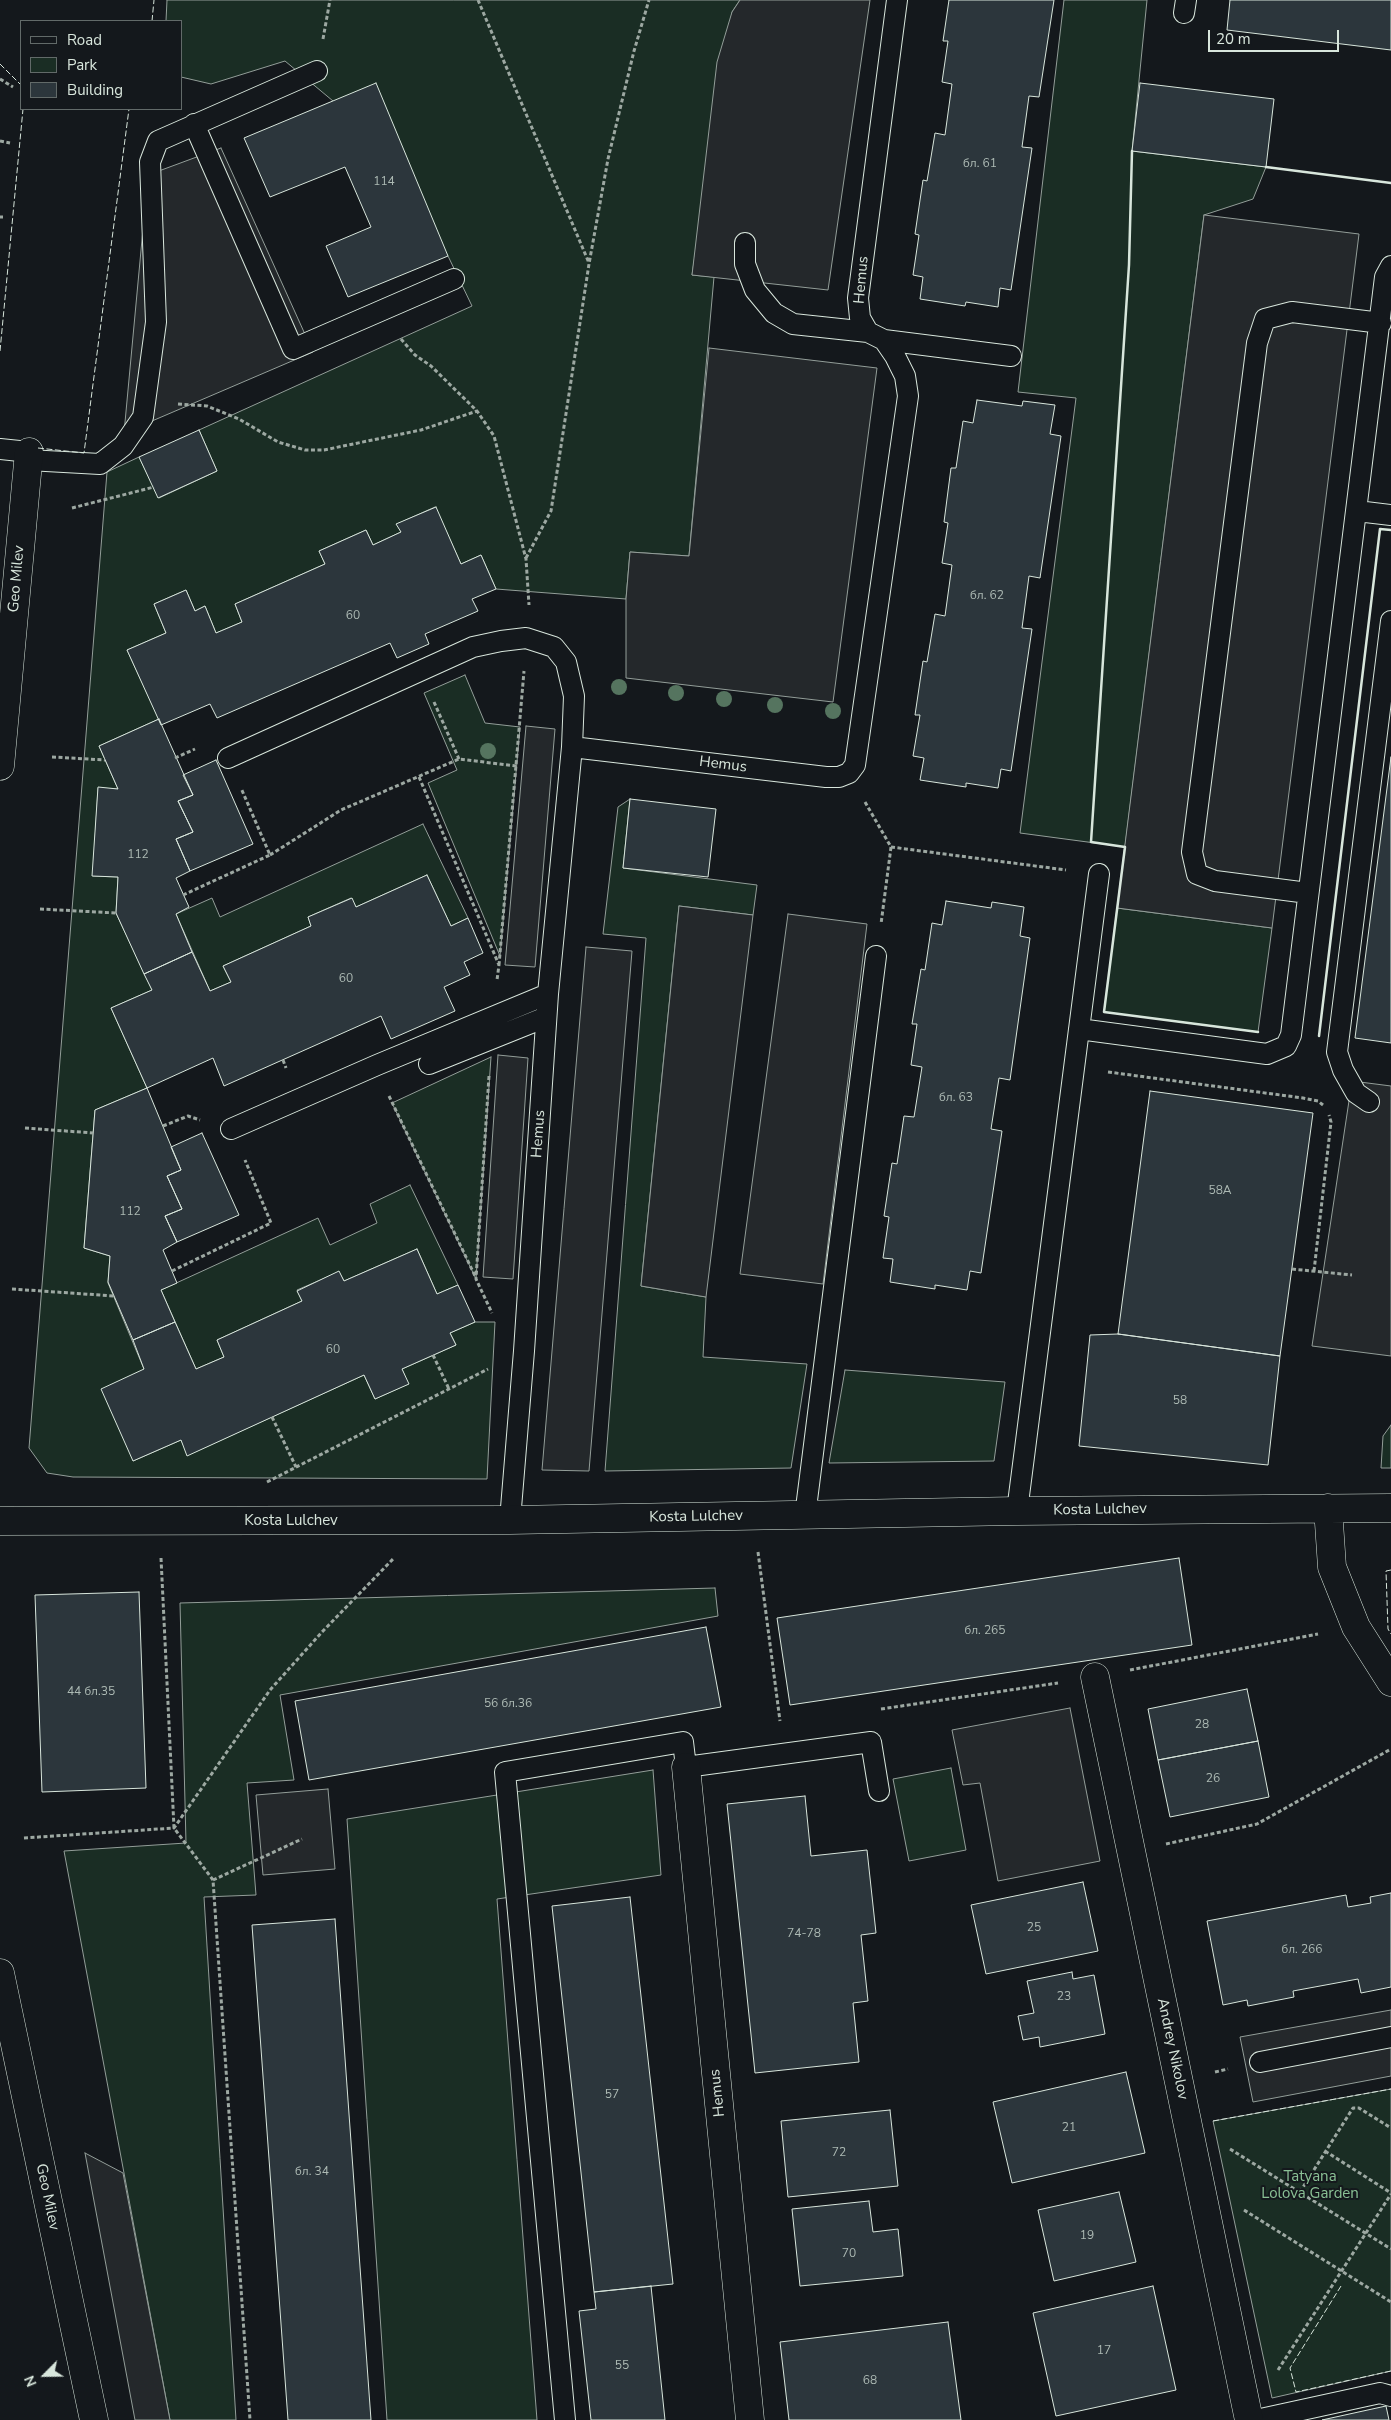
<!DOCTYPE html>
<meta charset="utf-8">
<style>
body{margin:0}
#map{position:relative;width:1391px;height:2420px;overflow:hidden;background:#14181c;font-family:"Nunito Sans",sans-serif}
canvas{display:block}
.legend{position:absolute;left:20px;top:20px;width:162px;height:90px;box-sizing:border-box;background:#14181c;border:1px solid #626a69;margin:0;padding:6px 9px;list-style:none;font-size:15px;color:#d8e6dc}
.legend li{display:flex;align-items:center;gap:10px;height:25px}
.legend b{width:25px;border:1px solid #626a69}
.north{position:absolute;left:20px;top:2350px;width:50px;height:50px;-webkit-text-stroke:4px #14181c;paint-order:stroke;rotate:247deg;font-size:14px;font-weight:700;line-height:20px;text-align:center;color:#d8e6dc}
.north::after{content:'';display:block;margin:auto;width:18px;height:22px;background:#d8e6dc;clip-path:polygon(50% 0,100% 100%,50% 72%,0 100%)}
.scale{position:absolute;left:1208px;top:30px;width:131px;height:22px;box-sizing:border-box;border:2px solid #d8e6dc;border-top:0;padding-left:6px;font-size:15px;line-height:18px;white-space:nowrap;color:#d8e6dc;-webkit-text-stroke:4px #14181c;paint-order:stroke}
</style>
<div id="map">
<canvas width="1391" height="2420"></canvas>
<ul class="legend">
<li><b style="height:6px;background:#14181c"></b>Road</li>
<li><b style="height:14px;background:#1a2d24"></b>Park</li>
<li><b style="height:14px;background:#2c363c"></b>Building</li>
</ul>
<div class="north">N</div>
<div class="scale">20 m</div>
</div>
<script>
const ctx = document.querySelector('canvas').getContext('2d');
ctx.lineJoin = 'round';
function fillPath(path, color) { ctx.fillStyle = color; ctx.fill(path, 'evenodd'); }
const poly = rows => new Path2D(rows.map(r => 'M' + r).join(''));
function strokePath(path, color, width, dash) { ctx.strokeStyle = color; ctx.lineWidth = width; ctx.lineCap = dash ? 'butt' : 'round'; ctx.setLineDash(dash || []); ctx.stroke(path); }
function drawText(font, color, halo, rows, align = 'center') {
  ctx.font = font + ' "Nunito Sans",sans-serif'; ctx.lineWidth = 4; ctx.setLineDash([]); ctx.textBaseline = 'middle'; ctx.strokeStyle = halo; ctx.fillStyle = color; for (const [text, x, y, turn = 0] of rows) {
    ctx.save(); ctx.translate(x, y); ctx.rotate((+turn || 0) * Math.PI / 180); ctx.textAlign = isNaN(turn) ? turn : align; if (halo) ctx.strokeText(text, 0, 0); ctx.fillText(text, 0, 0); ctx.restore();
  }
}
const green = poly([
 [167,0,740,0,732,12,692,275,714,277,689,556,630,552,626,599,496,589,481,555,461,564,435,507,397,524,401,532,373,545,366,530,319,551,325,564,235,604,242,622,216,633,205,606,195,611,186,590,154,604,166,633,127,650,159,719,99,746,118,789,98,788,93,876,118,877,116,913,152,990,111,1008,147,1088,95,1110,84,1248,110,1256,108,1283,144,1369,133,1461,181,1440,188,1455,364,1375,375,1399,408,1384,402,1369,456,1345,450,1333,475,1322,495,1322,487,1479,73,1477,47,1473,29,1448,107,472,139,457,159,498,217,471,199,430,472,306,448,256,333,101,285,61,211,84,181,77,181,21,166,21,167,0],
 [1064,0,1147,0,1132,151,1266,167,1253,199,1204,215,1125,847,1020,833,1076,398,1018,392,1064,0],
 [465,675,485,723,520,727,500,956,428,783,457,770,424,693,465,675],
 [630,799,623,868,757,885,753,915,679,906,641,1286,706,1297,703,1357,807,1364,791,1468,605,1471,646,938,603,934,618,807,630,799],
 [423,824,468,918,451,926,427,875,356,907,351,898,308,917,311,926,223,966,231,982,210,991,176,914,212,898,220,917,423,824],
 [1117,908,1272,928,1258,1032,1104,1012,1117,908],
 [491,1057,476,1279,392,1103,491,1057],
 [410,1185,458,1285,437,1294,417,1249,344,1281,339,1272,297,1290,302,1301,217,1340,224,1357,196,1369,161,1290,318,1218,330,1245,377,1223,370,1204,410,1185],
 [845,1370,1005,1382,994,1461,829,1463,845,1370],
 [1391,1425,1391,1468,1381,1468,1383,1436,1391,1425],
 [715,1588,718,1616,280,1695,294,1780,247,1783,256,1895,204,1897,236,2420,170,2420,64,1851,186,1843,180,1603,715,1588],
 [951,1768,966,1850,909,1861,893,1779,951,1768],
 [653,1770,661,1875,497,1899,537,2420,387,2420,347,1819,653,1770],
 [1391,2089,1391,2371,1272,2398,1213,2121,1391,2089]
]);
const parking = poly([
 [740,0,870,0,828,290,692,275,717,62,732,12,740,0],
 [221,148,313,352,124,433,148,175,221,148],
 [1204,215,1359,234,1272,928,1117,908,1204,215],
 [709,348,877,368,833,702,626,678,626,599,630,552,689,556,709,348],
 [526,726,555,729,535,967,505,965,526,726],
 [679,906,753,915,706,1297,641,1286,679,906],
 [788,914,867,924,823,1284,740,1274,788,914],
 [586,947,632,951,589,1471,542,1470,586,947],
 [498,1055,528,1058,513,1279,483,1277,498,1055],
 [1352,1081,1391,1086,1391,1356,1312,1346,1352,1081],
 [1070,1708,1100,1861,998,1881,980,1783,963,1785,952,1730,1070,1708],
 [328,1789,335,1869,263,1875,256,1795,328,1789],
 [1391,2010,1391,2076,1253,2102,1240,2037,1391,2010],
 [85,2153,123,2173,170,2420,135,2420,85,2153]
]);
const building = poly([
 [949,0,1054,0,1039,97,1029,96,1022,147,1032,148,1011,290,1000,288,998,307,966,302,965,306,920,299,923,277,913,275,919,235,915,234,923,180,927,181,935,133,945,135,952,84,942,82,948,41,943,41,949,0],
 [1230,0,1391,0,1391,50,1227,30,1230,0],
 [376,83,448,256,348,297,326,246,371,227,345,167,270,197,244,138,376,83],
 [1140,83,1274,99,1266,167,1132,151,1140,83],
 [977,400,1022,406,1023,401,1055,405,1050,434,1061,436,1040,578,1029,576,1022,628,1032,629,1011,771,1001,769,998,788,966,783,966,787,920,780,924,758,913,756,920,715,915,715,923,661,927,662,935,614,945,616,952,565,942,563,948,523,944,522,951,468,956,468,963,421,973,423,977,400],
 [199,430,217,471,158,498,139,457,199,430],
 [436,507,461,564,481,555,496,589,472,599,478,611,425,634,429,644,397,658,390,643,217,718,210,704,161,725,127,650,166,633,154,604,186,590,195,611,205,606,216,633,242,622,235,604,325,564,319,551,366,530,373,545,401,532,396,524,436,507],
 [159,719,193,795,178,801,193,832,176,839,190,871,176,878,189,907,176,914,192,952,144,974,116,913,118,877,92,876,98,787,118,789,99,746,159,719],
 [1391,757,1391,1043,1355,1038,1391,757],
 [216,760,253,844,190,871,176,839,193,832,178,801,193,795,183,775,216,760],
 [630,799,716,809,708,877,623,868,630,799],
 [427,875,451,926,468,918,483,953,464,962,470,975,444,987,455,1011,391,1039,381,1016,224,1086,213,1058,147,1088,111,1008,152,990,144,974,192,952,210,991,231,982,223,966,311,926,308,917,352,898,356,907,427,875],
 [946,901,991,908,992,902,1024,907,1020,936,1030,938,1010,1080,999,1078,991,1129,1002,1131,981,1273,970,1271,967,1290,935,1285,935,1289,890,1282,893,1259,883,1258,889,1217,884,1216,892,1163,897,1164,904,1116,914,1117,922,1067,911,1065,917,1024,912,1024,921,969,925,970,932,923,942,925,946,901],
 [147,1088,181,1170,167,1176,182,1209,165,1216,177,1242,163,1250,177,1283,161,1290,175,1322,133,1340,108,1282,110,1256,84,1248,95,1110,147,1088],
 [1150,1091,1313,1113,1280,1356,1118,1334,1150,1091],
 [202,1133,239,1215,177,1242,165,1216,182,1209,167,1176,181,1170,171,1147,202,1133],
 [417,1249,437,1294,458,1285,475,1322,450,1333,456,1345,402,1369,409,1384,375,1399,364,1375,187,1456,181,1440,133,1461,101,1389,144,1369,133,1340,175,1322,196,1369,224,1357,217,1340,302,1301,297,1291,339,1271,344,1281,417,1249],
 [1118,1334,1280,1356,1268,1465,1079,1446,1090,1335,1118,1334],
 [1179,1558,1192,1645,790,1705,777,1618,1179,1558],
 [139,1592,146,1788,42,1792,35,1595,139,1592],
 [706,1627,721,1707,309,1780,295,1701,706,1627],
 [1247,1689,1258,1741,1158,1760,1148,1709,1247,1689],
 [1258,1741,1269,1797,1170,1817,1158,1760,1258,1741],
 [805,1796,811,1856,867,1850,876,1933,861,1935,868,2001,853,2003,859,2062,755,2073,727,1804,805,1796],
 [1083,1882,1098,1951,986,1974,971,1905,1083,1882],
 [1391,1893,1391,1987,1361,1993,1358,1979,1293,1991,1294,1997,1248,2006,1247,2000,1223,2005,1207,1921,1346,1895,1348,1907,1371,1903,1370,1897,1391,1893],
 [630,1897,673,2284,594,2292,552,1906,630,1897],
 [335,1919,371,2420,288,2420,252,1925,335,1919],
 [1072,1972,1073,1979,1094,1975,1105,2034,1040,2047,1039,2037,1023,2040,1018,2016,1034,2013,1027,1981,1072,1972],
 [1126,2072,1145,2153,1012,2183,993,2102,1126,2072],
 [890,2110,898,2186,788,2197,781,2121,890,2110],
 [1119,2192,1136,2262,1054,2281,1038,2210,1119,2192],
 [869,2201,873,2232,898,2229,903,2276,800,2286,792,2209,869,2201],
 [651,2286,665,2420,591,2420,579,2311,596,2309,594,2292,651,2286],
 [1153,2286,1176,2390,1056,2416,1033,2313,1153,2286],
 [948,2322,961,2420,789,2420,780,2342,948,2322],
 [1386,2406,1389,2420,1322,2420,1386,2406]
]);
const path = poly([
 [478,0,589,263],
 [323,39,330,0],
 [0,79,13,87],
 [0,141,10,143],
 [0,217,3,217],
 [401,339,415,355,431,366,477,411,494,436,526,559,529,605],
 [178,404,207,406,239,419,278,442,305,450,324,450,421,430,477,411],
 [72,508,154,487],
 [526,558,551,511,589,264,608,159,634,51,649,0],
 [434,702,459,759],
 [52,757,105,760],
 [175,758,195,749],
 [419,777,499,965,497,980],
 [865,802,891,847,881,924],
 [891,847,1066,870],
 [270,855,341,810,459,759,516,766],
 [183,895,270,855,241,788],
 [40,909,116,913],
 [499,965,524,671],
 [283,1060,286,1068],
 [1108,1072,1303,1098,1318,1101,1323,1105],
 [489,1076,476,1279,492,1313],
 [389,1096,476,1278],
 [163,1126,188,1116,200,1120],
 [25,1128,93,1133],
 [1292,1269,1352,1275],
 [172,1271,271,1223,245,1160],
 [1314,1271,1331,1122,1329,1115],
 [12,1289,114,1296],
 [433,1355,449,1389],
 [272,1417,296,1467],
 [267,1482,488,1369],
 [758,1552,780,1721],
 [161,1558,174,1828,213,1880,250,2420],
 [1130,1670,1318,1634],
 [881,1709,1058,1683],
 [24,1838,174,1828,270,1690,322,1632,394,1558],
 [1166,1844,1257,1824,1391,1749],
 [213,1880,302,1839],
 [1215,2072,1228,2069],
 [1230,2149,1391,2249],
 [1325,2151,1391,2193],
 [1300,2192,1353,2108,1359,2108,1391,2128],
 [1244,2210,1391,2302],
 [1278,2370,1391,2194]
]);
const service = poly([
 [1184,13,1186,0],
 [194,124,293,349,454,279],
 [745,243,745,264,755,290,774,313,793,324,868,332],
 [884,340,1011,356],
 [0,449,29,452],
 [28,460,100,464,123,446,143,417,156,322,150,162,158,141,317,71],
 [1357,511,1391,515],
 [228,758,473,647,501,641,526,638,554,647,566,662,574,696,572,747],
 [1308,893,1215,881,1197,874,1192,852,1257,343,1265,319,1292,312,1381,323],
 [1079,1029,1267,1054,1286,1046,1291,1035,1385,277,1391,266],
 [429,1064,546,1017],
 [1369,1102,1356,1093,1343,1070,1337,1052,1391,621],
 [231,1129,377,1065,548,994],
 [1017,1511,1099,874],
 [805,1516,876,956],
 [510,1520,524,1351,548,994,572,747,826,777,839,777,849,773,855,765,908,396,905,376,895,356,884,340,868,332,860,318,858,298,897,0],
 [1260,2062,1391,2037],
 [565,2420,505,1772,683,1742,686,1767,871,1742,879,1791],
 [1256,2420,1380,2393,1391,2396]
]);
const minor = poly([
 [1328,1508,1332,1567,1356,1627,1391,1682],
 [0,1521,510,1520,1017,1511,1391,1508],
 [1095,1677,1249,2420],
 [686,1767,750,2420]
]);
const tertiary = poly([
 [0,766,29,452],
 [0,1973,94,2420]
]);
const fence = poly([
 [152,21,154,0],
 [0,64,21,85],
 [0,351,23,109],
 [38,448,84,453,129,109],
 [1391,1570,1386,1571,1388,1629,1391,1634],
 [1213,2121,1391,2089],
 [1341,2286,1290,2368,1296,2392,1391,2371]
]);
const wall = poly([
 [1132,151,1129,265,1091,842,1125,847,1104,1012,1258,1032],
 [1266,167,1391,183],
 [1319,1036,1380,529,1391,530]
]);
const trees = [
 [619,687],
 [676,693],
 [724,699],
 [775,705],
 [833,711],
 [488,751]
];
const numberNames = [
 ["бл. 61",980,164],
 ["114",384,182],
 ["бл. 62",987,596],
 ["60",353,616],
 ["112",138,855],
 ["60",346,979],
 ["бл. 63",956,1098],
 ["58A",1220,1191],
 ["112",130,1212],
 ["60",333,1350],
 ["58",1180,1401],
 ["бл. 265",985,1631],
 ["44 бл.35",91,1692],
 ["56 бл.36",508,1704],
 ["28",1202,1725],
 ["26",1213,1779],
 ["25",1034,1928],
 ["74-78",804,1934],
 ["бл. 266",1302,1950],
 ["23",1064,1997],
 ["57",612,2095],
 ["21",1069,2128],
 ["72",839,2153],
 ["бл. 34",312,2172],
 ["19",1087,2236],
 ["70",849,2254],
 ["17",1104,2351],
 ["55",622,2366],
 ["68",870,2381]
];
const streetNames = [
 ["Hemus",862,280,-85],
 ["Geo Milev",17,579,-85],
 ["Hemus",723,765,7],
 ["Hemus",539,1134,-86],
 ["Kosta Lulchev",1100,1510,-1],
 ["Kosta Lulchev",696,1517,-1],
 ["Kosta Lulchev",291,1521],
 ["Andrey Nikolov",1172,2049,78],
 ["Hemus",718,2093,-96],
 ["Geo Milev",47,2197,78]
];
const parkNames = [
 ["Tatyana",1310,2177],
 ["Lolova Garden",1310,2194]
];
fillPath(green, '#1a2d24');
strokePath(green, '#939e99', 1);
fillPath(parking, '#24282b');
strokePath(parking, '#939e99', 1);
fillPath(building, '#2c363c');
strokePath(building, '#d8e6dc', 1);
strokePath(service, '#d8e6dc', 22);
strokePath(minor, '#d8e6dc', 29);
strokePath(tertiary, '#d8e6dc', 29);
strokePath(path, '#9da8a2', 3, [4, 2.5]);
strokePath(service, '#14181c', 20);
strokePath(minor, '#14181c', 28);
strokePath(tertiary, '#14181c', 28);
strokePath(fence, '#d8e6dc', 1, [6, 2.5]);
strokePath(wall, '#d8e6dc', 2.5);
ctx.fillStyle = '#55745f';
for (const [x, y] of trees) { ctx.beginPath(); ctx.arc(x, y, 8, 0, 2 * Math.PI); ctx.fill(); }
drawText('12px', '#adbab4', null, numberNames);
drawText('15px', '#d8e6dc', '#14181c', streetNames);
drawText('15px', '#8ac095', '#14181c', parkNames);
</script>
